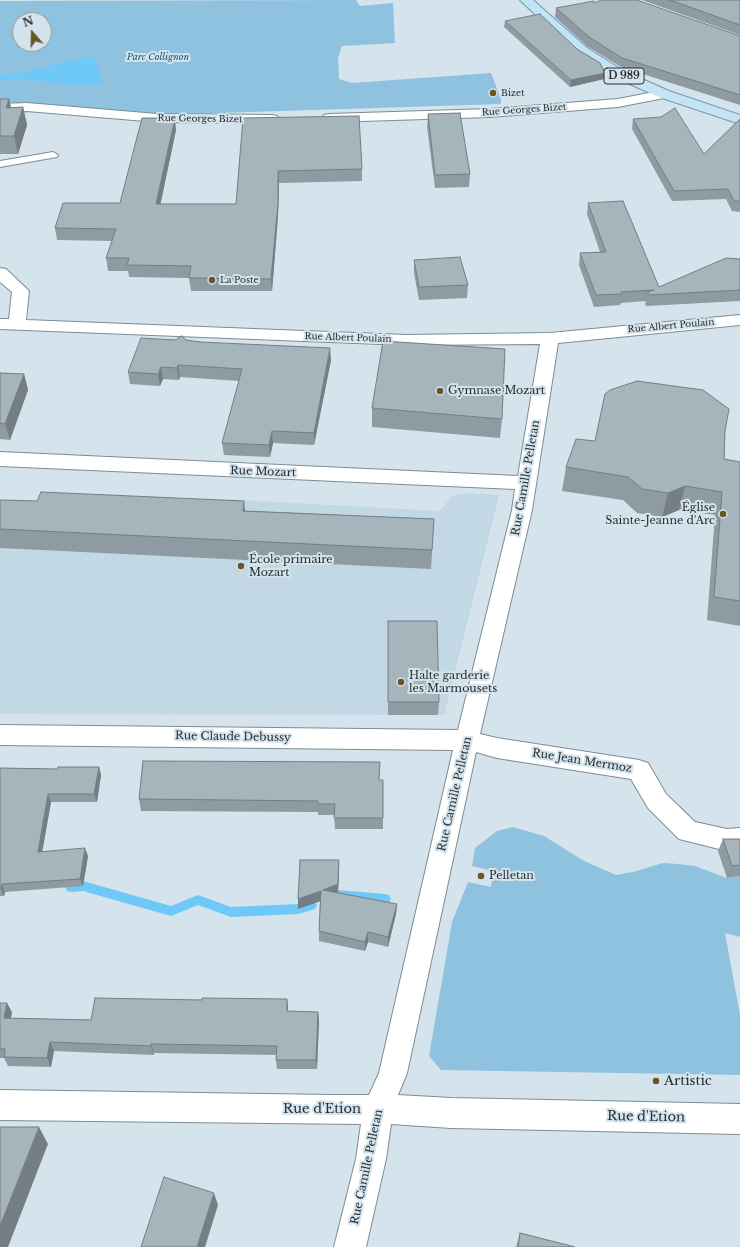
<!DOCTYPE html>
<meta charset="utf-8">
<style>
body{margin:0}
#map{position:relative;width:740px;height:1247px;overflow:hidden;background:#d4e3ec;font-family:"Libre Baskerville",serif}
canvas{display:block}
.north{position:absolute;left:12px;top:12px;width:40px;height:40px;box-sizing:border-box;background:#d4e3ec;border:1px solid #8f9aa1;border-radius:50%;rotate:340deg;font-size:11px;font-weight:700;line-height:16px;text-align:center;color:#272d30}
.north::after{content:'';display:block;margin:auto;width:14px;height:18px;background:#6b5424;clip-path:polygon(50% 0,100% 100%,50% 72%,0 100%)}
</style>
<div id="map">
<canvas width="740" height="1247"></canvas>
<div class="north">N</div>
</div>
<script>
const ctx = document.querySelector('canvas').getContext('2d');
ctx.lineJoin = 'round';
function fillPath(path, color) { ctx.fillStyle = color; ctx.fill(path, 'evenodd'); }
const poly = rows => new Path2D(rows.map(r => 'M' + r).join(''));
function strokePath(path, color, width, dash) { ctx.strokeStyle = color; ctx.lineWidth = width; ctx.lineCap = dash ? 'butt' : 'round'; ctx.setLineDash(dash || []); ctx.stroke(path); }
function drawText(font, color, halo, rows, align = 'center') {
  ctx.font = font + ' "Libre Baskerville",serif'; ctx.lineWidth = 4; ctx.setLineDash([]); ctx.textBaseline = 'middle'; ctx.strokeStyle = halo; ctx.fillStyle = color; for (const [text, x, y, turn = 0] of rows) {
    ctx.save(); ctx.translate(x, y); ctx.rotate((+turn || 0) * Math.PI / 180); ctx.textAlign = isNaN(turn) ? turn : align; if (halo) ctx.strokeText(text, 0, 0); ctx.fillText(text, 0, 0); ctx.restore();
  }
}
const built = poly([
 [467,493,499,495,444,715,0,714,0,507,218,514,222,499,440,511,452,496]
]);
const green = poly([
 [356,0,360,6,393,3,395,43,342,46,338,58,339,79,352,83,491,73,501,99,501,104,155,115,30,103,0,103,0,1],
 [20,20,44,20,44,44,20,44],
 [513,827,544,836,584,861,616,875,633,872,663,863,678,864,695,866,727,878,740,876,740,937,725,933,740,1015,740,1075,441,1070,429,1056,452,922,468,882,491,887,493,871,472,866,475,848,497,831]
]);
const water = poly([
 [92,57,95,58,102,82,100,84,71,85,24,79,0,80,0,74,7,75,21,73,81,58]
]);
const stream = poly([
 [83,881,171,906,198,895,231,907,298,904,311,900,315,901,317,905,315,909,298,914,231,917,198,905,171,916,83,891,71,892,67,891,65,887,67,883,83,881],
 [337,890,385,894,389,895,391,899,389,903,385,904,337,900,333,899,331,895,333,891,337,890]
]);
const service = poly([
 [53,152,58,155,57,157,0,167,0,161,53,152]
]);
const minor = poly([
 [664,90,669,91,671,94,669,97,618,107,490,117,329,122,324,121,322,118,324,115,329,114,490,109,618,99,664,90],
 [27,103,157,114,272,115,277,116,279,119,277,122,272,123,157,122,27,111,0,112,0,104,27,103],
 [0,268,6,269,29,291,26,320,406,335,550,333,740,315,740,325,558,343,532,510,480,734,497,738,639,760,648,763,666,794,695,822,727,829,740,828,740,850,727,851,679,839,648,808,631,779,497,758,476,752,407,1073,398,1095,451,1098,740,1104,740,1134,451,1128,391,1124,386,1159,366,1247,334,1247,356,1159,361,1124,0,1120,0,1090,332,1095,369,1095,379,1073,453,750,0,745,0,725,458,730,512,510,515,489,0,466,0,452,518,476,540,344,406,345,0,329,0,319,9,319,12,292,0,282,0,268]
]);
const primary = poly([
 [520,0,533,0,587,48,622,70,669,91,740,115,740,124,659,97,612,76,577,54,520,0]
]);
const wall = poly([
 [642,0,740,0,740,35],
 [595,3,740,36,740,105,621,67,588,47,555,17,556,8],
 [505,21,605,73,604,79,570,87,504,27],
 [0,99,9,99,11,108,23,107,27,125,18,154,0,154],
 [428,114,470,174,469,187,435,188,427,127],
 [243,118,362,169,362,181,279,183,278,216,272,291,191,291,189,278,129,277,128,271,108,271,106,258,112,241,57,240,55,228,120,203,176,130,160,204,236,204],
 [633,119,704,154,740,119,740,212,732,211,726,199,672,201,632,129],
 [588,203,659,287,740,259,740,301,646,306,645,304,646,301,621,303,620,305,594,307,579,265,580,253,600,252,587,214],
 [414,260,468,285,467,298,419,300,414,273],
 [186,340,331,360,314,445,273,443,270,457,224,455,222,443,239,381,180,377,179,380,163,379,160,386,130,384,128,372],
 [0,373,24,374,28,390,10,440,0,439],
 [372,408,502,419,500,438,372,427],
 [725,431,724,459,740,462,740,626,707,620,715,515,679,510,662,517,637,513,623,500,562,491,566,467,595,441],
 [0,500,434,519,431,569,0,548],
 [388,621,439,702,438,715,388,715],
 [99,767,101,775,97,802,51,802,42,851,88,856,83,886,5,892,4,896,0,896,0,768,58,769],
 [383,780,383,829,335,829,334,815,318,815,318,812,141,811,139,799],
 [723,839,740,839,740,876,727,878,718,851],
 [339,870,338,893,397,904,396,914,388,947,368,942,365,951,319,941,319,931,320,901,298,909,298,899],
 [287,999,288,1011,318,1012,319,1021,317,1069,277,1069,276,1060,276,1055,154,1053,154,1055,54,1051,51,1067,8,1066,4,1058,0,1058,0,1003,12,1012,11,1018,91,1020,202,1000],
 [520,1233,575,1247,516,1247]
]);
const shadedWall = poly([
 [605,73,604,79,570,87,571,80],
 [9,99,13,116,6,108],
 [23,107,27,125,18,154,14,136],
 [175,118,176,130,158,216,156,204],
 [278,171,279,183,278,216,272,291,271,279],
 [330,348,331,360,314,445,314,433],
 [178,365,180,377,179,380,177,368],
 [161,367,163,379,160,386,158,374],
 [24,374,28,390,10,440,5,424],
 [272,431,273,443,270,457,269,445],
 [685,486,679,510,662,517,668,493],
 [244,501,246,520,243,511],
 [99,767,101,775,97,802,94,794],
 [48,794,51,802,41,859,38,852],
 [85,848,88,856,83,886,80,879],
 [339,860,339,870,338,894,323,890],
 [2,884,5,892,4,896,1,889],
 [321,891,321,901,298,909,298,899],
 [397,904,396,914,388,947,388,937],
 [368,932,368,942,365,951,365,942],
 [287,999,288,1008,288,1021,287,1011],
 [7,1003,12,1012,9,1027,4,1018],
 [318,1012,319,1021,317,1069,316,1060],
 [50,1042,54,1051,51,1067,47,1058],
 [151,1044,154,1053,154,1055,151,1046],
 [39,1127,48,1144,8,1247,0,1247,0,1226],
 [214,1193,218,1205,205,1247,197,1247]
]);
const building = poly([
 [601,0,637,0,740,36,740,95,622,58,589,37,556,8,594,1,595,3,601,0],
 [670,0,740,0,740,25,670,0],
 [540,14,577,49,600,63,605,73,571,80,505,21,540,14],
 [0,99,9,99,6,108,23,107,14,136,0,136,0,99],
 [675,108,704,154,740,119,740,201,734,201,728,189,674,191,633,119,661,117,675,108],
 [460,113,470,174,435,175,428,114,460,113],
 [359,116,362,169,278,171,278,204,271,279,189,278,191,266,127,265,129,258,106,258,116,229,55,228,63,203,120,203,142,118,175,118,156,204,236,204,243,118,359,116],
 [623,201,659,287,726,258,740,259,740,290,648,295,648,292,654,290,621,292,622,294,596,295,580,253,606,252,588,203,623,201],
 [460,257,468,285,419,287,414,260,460,257],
 [182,336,186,340,200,342,330,348,314,433,272,431,269,445,222,443,242,369,178,365,177,368,161,367,158,374,128,372,141,338,175,340,182,336],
 [383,341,505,349,502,419,372,408,383,341],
 [0,373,24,374,5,424,0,423,0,373],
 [637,381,703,390,729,409,725,431,724,459,740,462,740,601,714,597,722,492,685,486,668,493,642,489,628,477,566,467,576,439,595,441,605,394,610,390,637,381],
 [41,492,244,501,243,511,434,519,432,550,0,529,0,500,37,501,41,492],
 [388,621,437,621,439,702,388,702,388,621],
 [143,761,380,762,379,780,383,780,383,818,334,818,335,804,318,804,318,801,139,799,143,761],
 [58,767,99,767,94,794,48,794,38,852,85,848,80,879,2,884,1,889,0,889,0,768,58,769,58,767],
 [723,839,740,839,740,865,732,866,723,839],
 [300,860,339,860,338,884,323,890,397,904,388,937,368,932,365,942,319,931,321,891,298,899,300,860],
 [95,998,202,1000,202,998,287,999,287,1011,318,1012,316,1060,276,1060,277,1046,151,1044,151,1046,50,1042,47,1058,4,1057,5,1049,0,1049,0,1003,7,1003,4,1018,91,1020,95,998],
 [0,1127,39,1127,0,1226,0,1127],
 [164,1177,214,1193,197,1247,141,1247,164,1177],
 [520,1233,575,1247,518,1247,520,1233]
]);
const markers = [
 [493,93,4,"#6b5424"],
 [212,280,4,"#6b5424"],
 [440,391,4,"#6b5424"],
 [723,514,4,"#6b5424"],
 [241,566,4,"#6b5424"],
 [401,682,4,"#6b5424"],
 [481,876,4,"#6b5424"],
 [656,1081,4,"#6b5424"]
];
const farParknames = [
 ["Parc Collignon",158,57]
];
const farPoinames = [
 ["Bizet",501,93],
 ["La Poste",220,280]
];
const farStreetnames = [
 ["Rue Georges Bizet",524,110,-4],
 ["Rue Georges Bizet",200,119,1],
 ["Rue Albert Poulain",671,326,-5],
 ["Rue Albert Poulain",348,338,2]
];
const shields = [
 [624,76,40]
];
const shieldNames = [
 ["D 989",624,76]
];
const poiNames = [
 ["Gymnase Mozart",448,391],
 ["Église",715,508,"right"],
 ["Sainte-Jeanne d'Arc",715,521,"right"],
 ["École primaire",249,560],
 ["Mozart",249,573],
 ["Halte garderie",409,676],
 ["les Marmousets",409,689],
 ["Pelletan",489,876]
];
const streetNames = [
 ["Rue Mozart",263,472,2],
 ["Rue Camille Pelletan",526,478,-80],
 ["Rue Claude Debussy",233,737,1],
 ["Rue Jean Mermoz",582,761,9],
 ["Rue Camille Pelletan",455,794,-77],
 ["Rue Camille Pelletan",367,1167,-78]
];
const nearPoinames = [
 ["Artistic",664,1081]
];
const nearStreetnames = [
 ["Rue d'Etion",322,1109],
 ["Rue d'Etion",646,1117,1]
];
fillPath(built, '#c2d8e5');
fillPath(green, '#8fc2de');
fillPath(water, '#6ec8f8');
fillPath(stream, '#6ec8f8');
strokePath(service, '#7e8c94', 2);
strokePath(minor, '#7e8c94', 2);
strokePath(primary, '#7498ac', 2);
fillPath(service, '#fff');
fillPath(minor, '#fff');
fillPath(primary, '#c4e3f5');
fillPath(wall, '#8f9ba2');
fillPath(shadedWall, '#747e84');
fillPath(building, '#a6b4bc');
strokePath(building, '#747e84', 1);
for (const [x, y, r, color] of markers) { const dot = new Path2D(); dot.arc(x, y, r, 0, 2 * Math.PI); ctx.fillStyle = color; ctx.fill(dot); strokePath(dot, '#d4e3ec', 1.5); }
drawText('italic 9px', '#0f5777', '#d4e3ec', farParknames);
drawText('9px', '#272d30', '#d4e3ec', farPoinames, 'left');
drawText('9px', '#272d30', '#d4e3ec', farStreetnames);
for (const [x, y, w] of shields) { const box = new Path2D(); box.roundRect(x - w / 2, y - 8, w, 16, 3); ctx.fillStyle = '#d4e3ec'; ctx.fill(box); strokePath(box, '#272d30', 1); }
drawText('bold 10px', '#272d30', null, shieldNames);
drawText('11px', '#272d30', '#d4e3ec', poiNames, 'left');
drawText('11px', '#272d30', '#d4e3ec', streetNames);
drawText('13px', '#272d30', '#d4e3ec', nearPoinames, 'left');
drawText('13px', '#272d30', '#d4e3ec', nearStreetnames);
</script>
